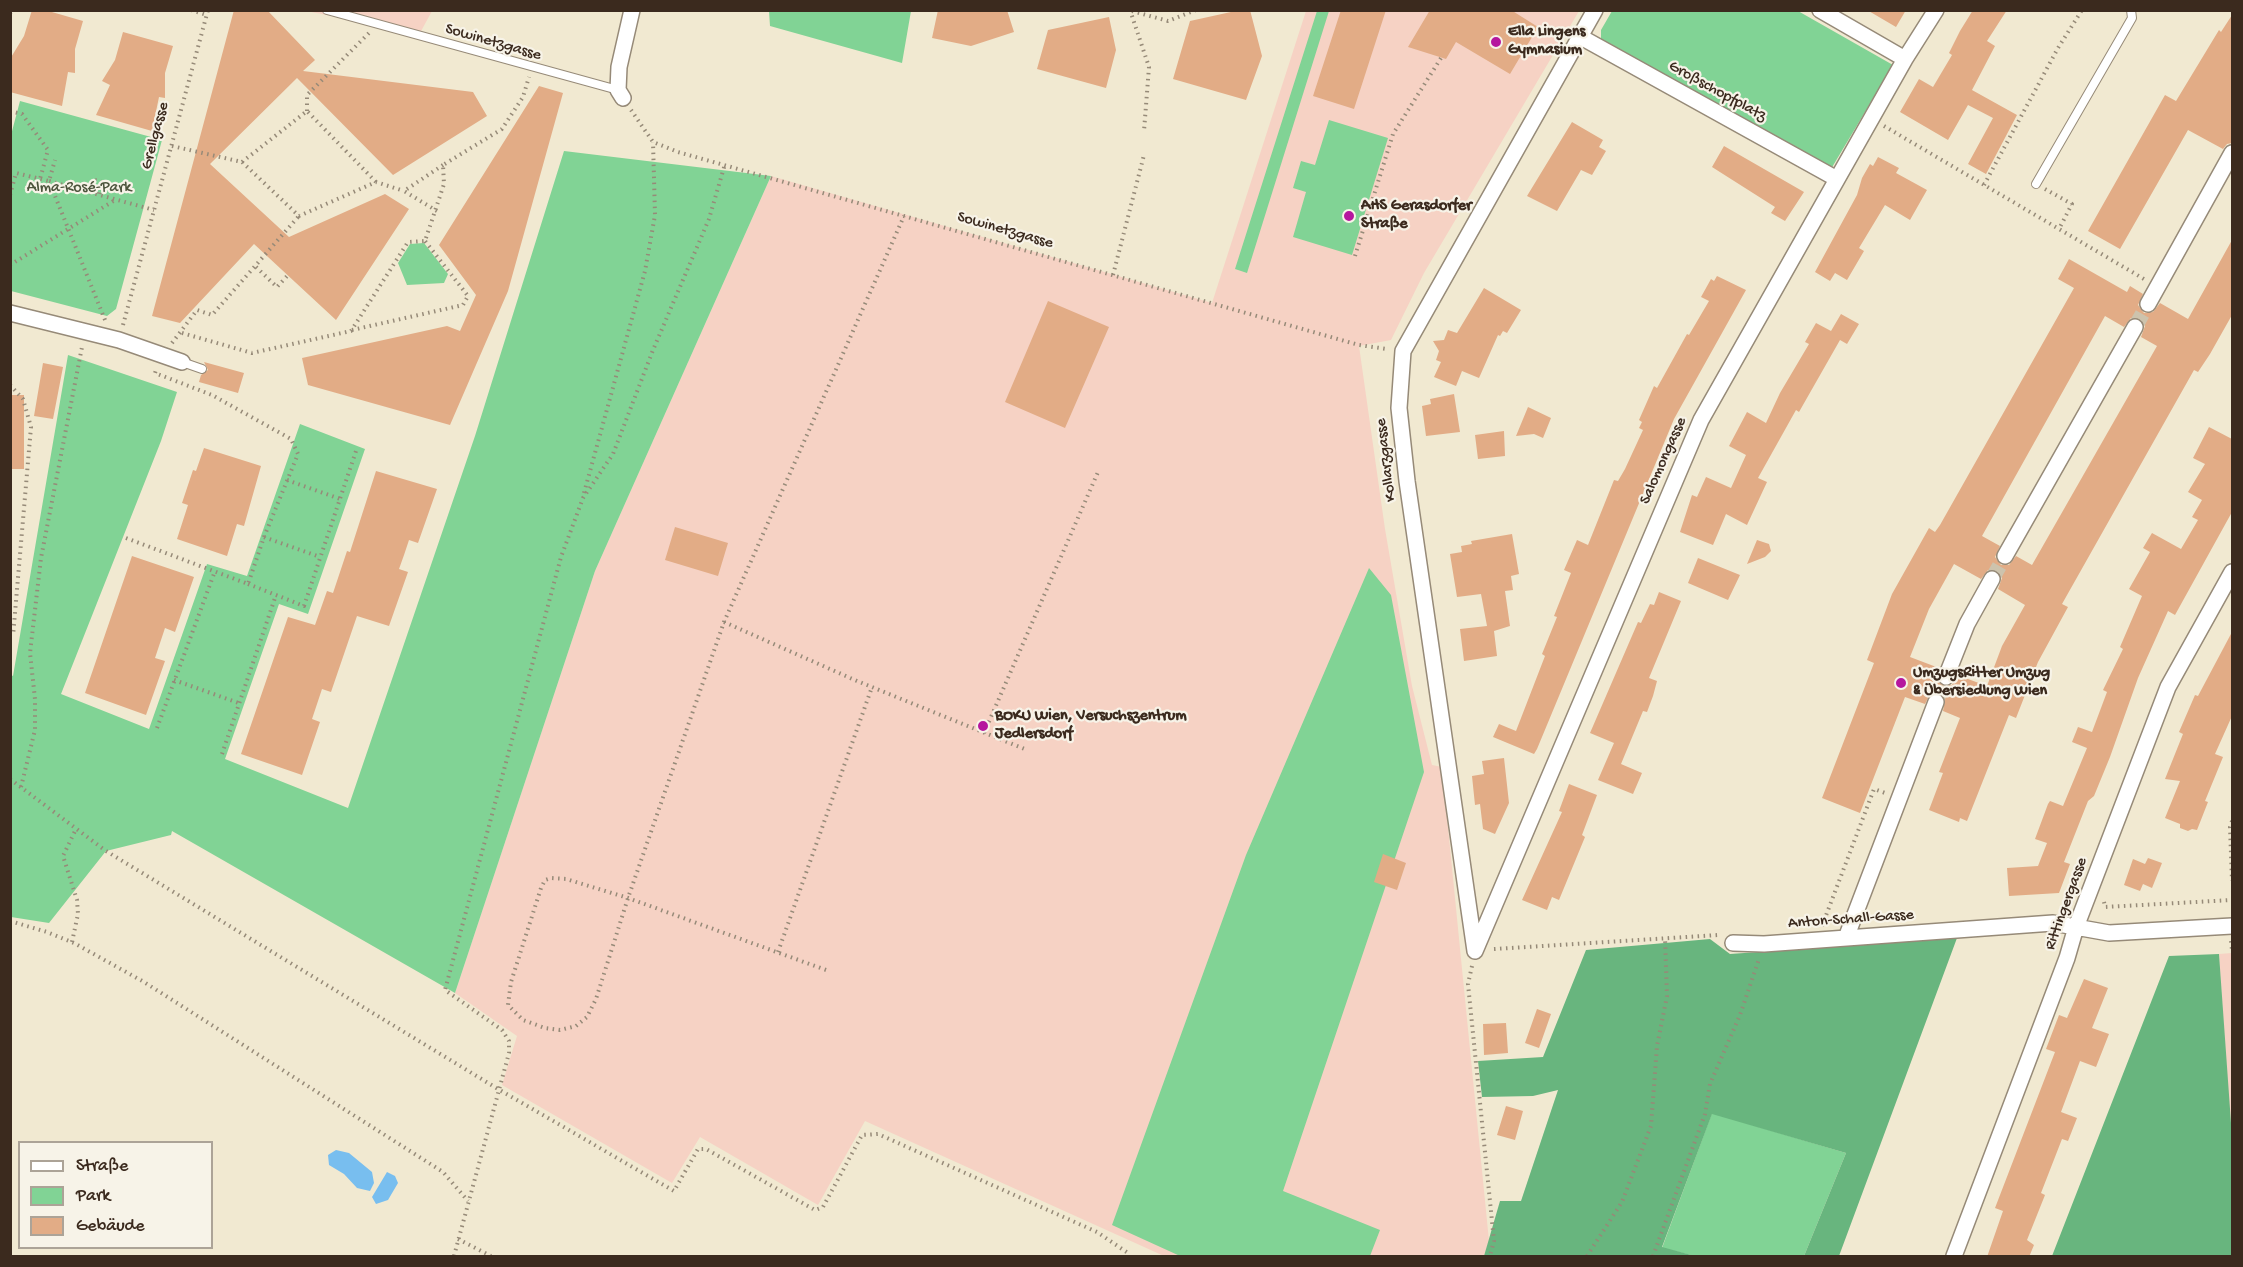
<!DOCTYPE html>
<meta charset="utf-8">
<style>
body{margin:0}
#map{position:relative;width:2243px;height:1267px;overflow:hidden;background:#f1e9d1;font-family:"Gochi Hand",sans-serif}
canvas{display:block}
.frame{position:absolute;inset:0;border:12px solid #3b2a1e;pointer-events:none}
.legend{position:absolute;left:18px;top:1141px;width:195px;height:108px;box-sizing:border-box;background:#f7f3e8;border:2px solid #aca397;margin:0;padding:8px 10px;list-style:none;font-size:18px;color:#3b2a1e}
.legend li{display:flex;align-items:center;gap:12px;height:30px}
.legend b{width:30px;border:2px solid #aca397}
</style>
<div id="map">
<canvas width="2243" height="1267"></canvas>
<div class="frame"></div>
<ul class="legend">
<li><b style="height:8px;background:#fff"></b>Straße</li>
<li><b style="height:16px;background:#81d395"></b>Park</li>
<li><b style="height:16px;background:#e2ac86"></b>Gebäude</li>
</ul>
</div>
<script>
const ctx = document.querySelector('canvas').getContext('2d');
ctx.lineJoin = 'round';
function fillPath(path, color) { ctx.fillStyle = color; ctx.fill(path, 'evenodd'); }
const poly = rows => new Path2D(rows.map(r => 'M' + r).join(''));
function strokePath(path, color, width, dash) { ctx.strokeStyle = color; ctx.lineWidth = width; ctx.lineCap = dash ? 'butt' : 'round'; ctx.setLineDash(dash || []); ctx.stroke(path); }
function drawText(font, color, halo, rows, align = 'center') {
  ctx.font = font + ' "Gochi Hand",sans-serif'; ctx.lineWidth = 4.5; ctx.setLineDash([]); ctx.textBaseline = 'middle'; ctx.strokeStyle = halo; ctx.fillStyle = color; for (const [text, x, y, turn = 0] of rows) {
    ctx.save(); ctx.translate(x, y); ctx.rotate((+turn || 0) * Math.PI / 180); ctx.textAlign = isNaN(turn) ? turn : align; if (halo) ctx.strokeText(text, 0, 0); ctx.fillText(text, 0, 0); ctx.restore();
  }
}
const built = poly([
 [306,11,432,11,420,33],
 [1306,11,1579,11,1424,273,1391,340,1359,346,1385,529,1412,686,1432,765,1442,767,1489,1241,1484,1256,1164,1256,865,1121,818,1205,700,1137,672,1183,502,1085,517,1036,455,993,595,571,771,176,1212,303],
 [2232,953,2232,1137,2231,1137,2219,954]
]);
const green = poly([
 [769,11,911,11,902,63,770,26],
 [1317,11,1329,11,1247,273,1235,269],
 [1612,11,1798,11,1893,65,1831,169,1609,50,1601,39,1601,30],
 [20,101,162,140,116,309,107,316,11,291,11,135],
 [1329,120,1388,138,1352,255,1293,237,1306,192,1293,188,1301,161,1315,165],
 [564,151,771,176,595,571,455,993,172,831,171,835,106,851,49,923,11,917,11,675,13,676,68,355,177,392,161,441,61,694,149,729,207,564,247,576,300,424,365,449,308,614,279,604,225,759,348,808,475,436],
 [424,243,448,274,444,283,407,285,398,263,410,244],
 [1369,568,1391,595,1424,772,1283,1191,1380,1230,1370,1256,1180,1256,1112,1225,1246,855],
 [1712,1113,1846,1153,1804,1256,1695,1256,1662,1248]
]);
const forest = poly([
 [1957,938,1839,1256,1804,1256,1846,1153,1712,1114,1662,1247,1695,1256,1484,1256,1500,1201,1521,1201,1558,1090,1533,1096,1482,1097,1478,1061,1543,1057,1586,950,1710,939,1730,954],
 [2219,954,2232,1137,2232,1256,2052,1256,2169,956]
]);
const water = poly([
 [336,1150,349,1153,372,1172,374,1183,370,1191,357,1188,344,1174,329,1165,328,1155],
 [387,1172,395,1176,398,1183,388,1200,376,1204,372,1197]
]);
const building = poly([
 [32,10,45,10,83,21,75,49,75,73,68,72,62,106,10,92,10,59,24,36],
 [234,10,267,10,315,60,303,71,473,92,487,116,393,175,297,78,210,164,289,237,385,194,409,209,336,320,254,244,180,323,152,316],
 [938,10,1007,10,1014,32,971,46,932,38],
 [1240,10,1250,10,1262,56,1246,100,1173,79,1190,21],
 [1341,10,1386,10,1354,109,1313,96],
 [1430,10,1511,10,1538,27,1510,74,1456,42,1446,59,1408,47],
 [1867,10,1906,10,1896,27],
 [1973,10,2007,10,1987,41,1995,46,1972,90,2017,115,1986,174,1968,164,1993,118,1968,105,1948,140,1900,112,1919,79,1933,87,1952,55,1949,53,1960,31],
 [2232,15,2232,143,2227,144,2223,149,2188,130,2120,249,2088,231,2165,95,2176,101,2219,30,2221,32],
 [1109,17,1116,50,1106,88,1037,69,1048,30],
 [123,32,173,46,165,73,165,98,159,97,152,131,96,115,110,85,102,81,115,60],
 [539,86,563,93,508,291,450,425,308,385,302,358,447,326,460,331,476,295,439,245],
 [1572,122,1603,140,1599,147,1606,151,1592,175,1581,170,1557,211,1527,196],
 [1724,146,1804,192,1785,221,1771,213,1775,207,1712,167],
 [1878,157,1899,168,1896,173,1927,190,1910,220,1885,205,1859,248,1864,251,1847,280,1835,273,1830,281,1815,272,1857,195,1862,178,1870,164,1873,166],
 [2232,240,2232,315,2210,354,2198,372,2194,370,2062,604,2068,607,2038,662,2016,718,2009,715,1967,821,1960,818,1959,822,1929,810,1943,773,1939,772,1960,718,1943,711,1945,700,1939,693,1930,694,1925,704,1905,697,1860,813,1822,798,1874,663,1867,660,1892,594,1929,528,1935,532,1940,525,2074,288,2058,279,2069,259,2127,292,2130,286,2143,294,2138,305,2144,313,2153,312,2160,303,2188,319],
 [2105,316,2124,327,2131,318,2139,318,2145,326,2141,337,2157,346,2032,565,2016,556,2009,565,2001,565,1995,557,2000,546,1982,536],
 [1954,564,1981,579,1988,570,1997,571,2002,578,1998,589,2025,605,2002,646,1987,686,1957,675,1952,685,1943,686,1937,679,1939,668,1910,657,1929,609],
 [1717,276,1746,290,1674,419,1537,749,1534,754,1493,737,1499,724,1516,731,1545,656,1542,654,1557,617,1554,616,1571,573,1564,570,1577,540,1588,545,1614,480,1618,481,1625,469,1643,430,1639,428,1642,422,1639,420,1654,386,1657,388,1687,334,1689,335,1709,301,1701,297,1711,279,1714,281],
 [1484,288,1521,310,1507,333,1503,331,1500,336,1498,335,1479,378,1462,371,1456,386,1434,377,1441,362,1436,360,1439,351,1433,341,1444,340,1448,330,1457,333],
 [1048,301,1109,327,1065,428,1005,402],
 [1841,314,1859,324,1847,344,1840,340,1799,412,1796,410,1758,478,1767,482,1747,525,1726,514,1713,545,1680,532,1692,495,1697,497,1706,477,1731,488,1746,455,1729,446,1747,412,1766,423,1780,393,1809,344,1805,342,1816,323,1831,331],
 [204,362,244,373,238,393,199,382,201,375,208,370],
 [43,363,63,367,53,419,34,416],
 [1454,394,1460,432,1426,436,1422,406,1431,404,1430,399],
 [10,395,24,395,24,469,10,469],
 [1528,407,1551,418,1543,438,1534,434,1516,436],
 [2209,427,2232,439,2232,512,2175,615,2168,611,2138,678,2110,757,2094,796,2088,801,2064,862,2070,864,2059,893,2009,896,2007,868,2038,866,2047,843,2035,839,2048,804,2050,801,2063,806,2087,748,2072,742,2078,727,2092,732,2107,692,2103,690,2123,649,2120,647,2142,596,2129,589,2150,552,2143,548,2152,533,2181,549,2198,520,2192,517,2202,500,2188,492,2205,464,2193,458],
 [1504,431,1505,456,1478,459,1475,435],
 [204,448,261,466,244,526,237,524,227,556,177,539,188,505,182,503,193,470,196,471],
 [376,471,437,489,418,543,409,540,404,555,399,569,408,572,389,626,357,616,331,692,322,689,312,719,320,722,302,775,241,754,288,617,315,625,327,591,333,593,347,551,350,552],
 [675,527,728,543,718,576,665,560],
 [1512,534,1519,574,1511,576,1513,590,1505,591,1510,626,1494,631,1497,656,1464,661,1460,629,1487,626,1481,594,1457,597,1450,554,1462,552,1461,546,1472,544,1471,541],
 [1757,540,1769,544,1771,551,1765,557,1747,564],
 [132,556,194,577,175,632,165,628,155,658,165,661,146,715,85,693],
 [1698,558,1740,575,1728,600,1688,583],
 [1659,592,1681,601,1649,678,1657,681,1653,696,1647,712,1643,711,1621,764,1642,773,1633,794,1598,780,1614,743,1590,733,1638,622,1641,623,1650,604,1654,605],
 [2232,632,2232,716,2215,754,2223,757,2205,801,2208,802,2197,830,2192,829,2188,831,2180,828,2180,824,2165,818,2180,781,2165,779,2183,734,2179,732,2195,695,2198,696],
 [1504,758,1509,803,1495,834,1483,829,1480,804,1475,805,1472,776,1484,774,1482,761],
 [1569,784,1597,795,1582,835,1585,837,1559,900,1552,897,1547,910,1522,900,1562,812,1559,811],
 [1383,854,1406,863,1397,890,1374,882],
 [2148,858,2162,863,2152,888,2143,884,2140,891,2124,885,2133,859,2145,864],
 [2084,979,2108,988,2092,1028,2109,1034,2096,1067,2080,1061,2061,1112,2077,1118,2068,1141,2062,1139,2041,1193,2045,1195,2027,1240,2034,1245,2029,1257,1987,1257,2003,1211,1995,1208,2055,1052,2046,1049,2059,1015,2067,1018],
 [1537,1009,1551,1014,1539,1048,1525,1043],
 [1506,1023,1508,1053,1484,1055,1483,1024],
 [1506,1106,1523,1111,1515,1140,1497,1135]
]);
const minorTunnel = poly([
 [2135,327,2148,304],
 [1992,579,2005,556],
 [1936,702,1946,677]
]);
const path = poly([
 [191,10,207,15],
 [1130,10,1149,67,1144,131],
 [1132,11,1168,21,1196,10],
 [10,14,11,10],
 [631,110,653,142,678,152,1359,345,1387,349],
 [10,111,22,114,48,150,40,179],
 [307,111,307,95,369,33],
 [1884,126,2144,279],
 [172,146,242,162,299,216,376,182,404,191],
 [242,162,307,111,376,182],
 [95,180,102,182,99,194],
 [1984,185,2058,48,2082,10],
 [2045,189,2072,204,2059,229],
 [10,195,16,173,49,181,55,160],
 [437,211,404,191,443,165],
 [1355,256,1393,134,1441,58],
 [10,265,115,200],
 [256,267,277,287,288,275],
 [1113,275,1144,155],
 [105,320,49,181,154,210],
 [123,325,208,10],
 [352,330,463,305,468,296,425,241],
 [182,333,252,353,351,331,408,242,425,241,444,184,443,165,502,129,523,97,529,77],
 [172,343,197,310,212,315,299,216],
 [10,385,23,399,31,427,13,636],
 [287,480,340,499],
 [584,493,645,271,655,215,653,142],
 [264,537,320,557],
 [126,538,248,584,264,537,298,454,291,439,212,395,155,373,156,370],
 [248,584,304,606,356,451],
 [724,622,857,681,1027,750],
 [174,680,239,703],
 [157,728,215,571],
 [984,733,1098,472],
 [222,754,276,595],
 [10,779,106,851,498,1089,674,1191,698,1149,706,1149,815,1210,823,1207,862,1135,878,1134,1097,1232,1128,1253,1129,1256],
 [21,787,35,730,35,699,30,653,41,558,82,347],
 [2232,821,2230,827,2232,881],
 [2104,902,2105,907,2232,900],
 [10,921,47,932,74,943,144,982,443,1172,468,1201],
 [1822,926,1874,789,1885,793],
 [2231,941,2232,950],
 [72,942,78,914,77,900,63,856,76,829],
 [1494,949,1719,935],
 [778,952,872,687],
 [1472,966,1468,984,1494,1241,1490,1256],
 [826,970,628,898,566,879,551,878,545,880,541,888,511,982,508,1005,523,1020,545,1028,560,1030,576,1026,587,1017,596,999,628,898,724,622,904,216],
 [458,1239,491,1256],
 [454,1256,509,1053,509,1041,502,1030,445,990,561,557,583,498,613,454,653,350,709,219,725,164],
 [1587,1256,1622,1202,1651,1126,1657,1046,1667,996,1665,937],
 [1653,1256,1705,1114,1710,1084,1740,1015,1759,959]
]);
const service = poly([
 [327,10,618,90],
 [2036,184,2132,18,2131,10],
 [182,362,202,369]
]);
const minor = poly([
 [1820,10,1905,59],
 [1579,36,1837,179],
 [623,98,618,90,619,67,632,10],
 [2148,304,2232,153],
 [10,313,119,340,182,362],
 [2005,556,2135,327],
 [1946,677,1967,624,1992,579],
 [1846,938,1936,702],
 [1733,943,1764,944,2053,923,2109,933,2232,926],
 [1475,951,1701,420,1905,59,1936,10],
 [1475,951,1407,481,1399,408,1403,351,1595,10],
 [1954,1256,2067,958,2076,927,2168,687,2232,572]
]);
const markers = [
 [1496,42,6,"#b5179e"],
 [1349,216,6,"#b5179e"],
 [1901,683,6,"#b5179e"],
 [983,726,6,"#b5179e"]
];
const poiNames = [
 ["Ella Lingens",1508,33],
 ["Gymnasium",1508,51],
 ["AHS Gerasdorfer",1361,207],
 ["Straße",1361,225],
 ["UmzugsRitter Umzug",1913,674],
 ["& Übersiedlung Wien",1913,692],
 ["BOKU Wien, Versuchszentrum",995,717],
 ["Jedlersdorf",995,735]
];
const streetNames = [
 ["Sowinetzgasse",493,43,16],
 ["Großschopfplatz",1717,92,29],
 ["Grellgasse",156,136,-75],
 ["Sowinetzgasse",1005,231,16],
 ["Kollarzgasse",1387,460,-97],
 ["Salomongasse",1664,461,-66],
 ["Rittingergasse",2067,904,-70],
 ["Anton-Schall-Gasse",1851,920,-4]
];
const parkNames = [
 ["Alma-Rosé-Park",79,189]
];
fillPath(built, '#f6d2c4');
fillPath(green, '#81d395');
fillPath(forest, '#68b57e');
fillPath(water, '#78beef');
fillPath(building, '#e2ac86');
strokePath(minorTunnel, '#cdc3ad', 15, [15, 8]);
strokePath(service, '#968a78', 10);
strokePath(minor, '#968a78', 18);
strokePath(path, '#968a78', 4, [1.5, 4.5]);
strokePath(service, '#fff', 8);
strokePath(minor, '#fff', 15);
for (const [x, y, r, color] of markers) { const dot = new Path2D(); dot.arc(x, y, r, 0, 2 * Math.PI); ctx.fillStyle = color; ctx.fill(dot); strokePath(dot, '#f7f3e8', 2); }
drawText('bold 16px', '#3b2a1e', '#f7f3e8', poiNames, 'left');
drawText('16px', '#3b2a1e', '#f7f3e8', streetNames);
drawText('16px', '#4c543c', '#f7f3e8', parkNames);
</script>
